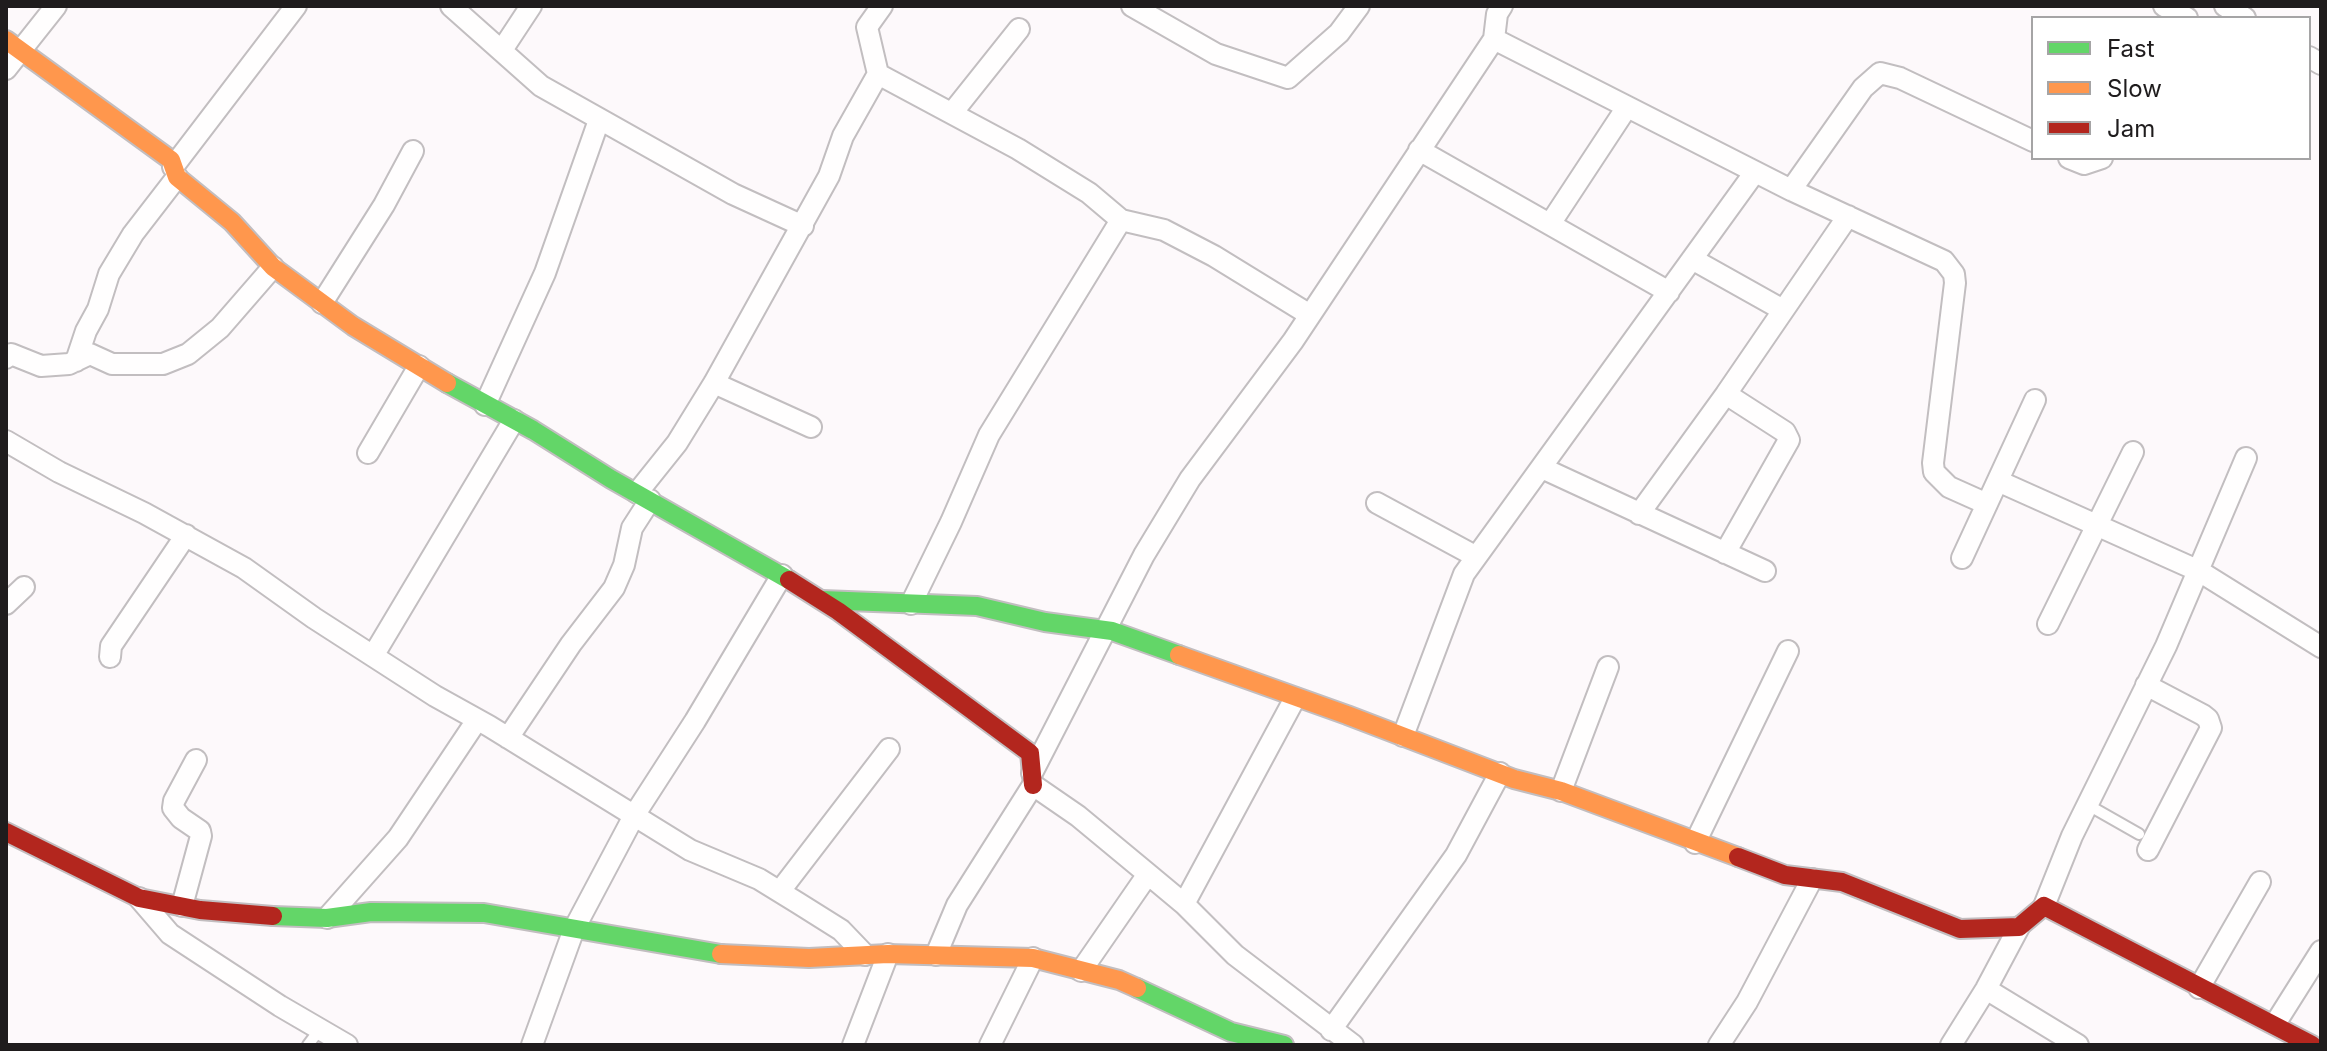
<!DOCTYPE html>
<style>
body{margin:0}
#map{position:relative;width:2327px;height:1051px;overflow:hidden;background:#fdf9fb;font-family:Inter,sans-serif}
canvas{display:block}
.frame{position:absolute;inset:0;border:8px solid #1f1c1d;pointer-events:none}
.legend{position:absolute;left:2031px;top:16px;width:280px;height:144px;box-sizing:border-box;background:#fff;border:2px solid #a5a4a5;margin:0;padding:10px 14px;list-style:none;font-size:24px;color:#1f1c1d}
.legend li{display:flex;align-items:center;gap:16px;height:40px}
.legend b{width:40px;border:2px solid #a5a4a5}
</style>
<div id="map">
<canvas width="2327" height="1051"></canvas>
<div class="frame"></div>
<ul class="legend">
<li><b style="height:10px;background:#63d668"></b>Fast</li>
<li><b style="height:10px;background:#ff974d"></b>Slow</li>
<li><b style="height:10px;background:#b3261e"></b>Jam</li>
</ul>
</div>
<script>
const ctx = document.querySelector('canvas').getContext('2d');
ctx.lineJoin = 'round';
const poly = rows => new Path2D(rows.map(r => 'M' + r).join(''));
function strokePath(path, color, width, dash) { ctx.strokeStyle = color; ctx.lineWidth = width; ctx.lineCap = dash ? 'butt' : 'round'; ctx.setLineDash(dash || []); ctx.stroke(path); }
const lane = poly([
 [2088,805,2139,834],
 [308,1045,320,1029]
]);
const street = poly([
 [451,6,541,86,733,194,803,226],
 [1132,6,1216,54,1288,78,1339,33,1359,6],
 [2164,6,2187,18],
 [2225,6,2245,18],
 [1494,39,1791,190,1944,261,1954,274,1955,283,1933,463,1934,472,1949,487,1987,504],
 [502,50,531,6],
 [2309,57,2321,64],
 [6,69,56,6],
 [878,74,1018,149,1089,193,1121,220,1164,230,1214,256,1310,315],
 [952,113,1019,29],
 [1419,150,1669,292],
 [2069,158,2084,164,2102,158],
 [173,167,296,6],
 [1791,190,1863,88,1880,73,1900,78,2033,141],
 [1550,224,1627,107],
 [1692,259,1783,310],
 [322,303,384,205,413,151],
 [6,358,11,354,41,366,69,364,90,354,112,364,163,364,188,354,220,328,273,267],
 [76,361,86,331,98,309,109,274,133,234,177,177],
 [714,383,811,427],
 [485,405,545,273,599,120],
 [6,441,59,472,144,513,244,568,314,618,435,696,489,726,690,850,759,879,798,903,841,930,865,955],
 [368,453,419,366],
 [1542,468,1765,571],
 [1998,481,2199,571,2321,647],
 [637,493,677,443,714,383,829,176,843,136,878,74,867,27,882,6],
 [1377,503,1475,556],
 [1639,514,1726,394,1848,216],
 [1725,553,1789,440,1785,432,1726,394],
 [1962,558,2035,400],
 [6,604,24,587],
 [911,604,951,522,989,435,1121,220],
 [2048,624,2133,452],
 [373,656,514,420],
 [110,657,111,646,186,535],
 [2146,685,2203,715,2208,719,2211,728,2148,850],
 [1403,736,1464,574,1755,172],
 [508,738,571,644,614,588,624,565,632,528,650,500],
 [1032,773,1144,555,1190,479,1293,341,1494,39,1497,14,1502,6],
 [1561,791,1608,667],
 [1695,843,1788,651],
 [780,891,889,749],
 [139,898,170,934,280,1006,347,1045],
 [1184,904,1295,698],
 [182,906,201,836,200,831,181,818,173,808,174,801,196,760],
 [2044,906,2072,836,2166,646,2246,458],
 [327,918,398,838,477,720],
 [936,955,957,905,1033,785,1078,816,1148,874,1184,904,1235,955,1353,1045],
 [1081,971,1148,874],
 [2199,988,2260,882],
 [1986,989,2078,1045],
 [2275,1024,2321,951],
 [1331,1030,1456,855,1500,773],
 [532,1045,574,929,635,814,695,721,782,575],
 [853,1045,888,954],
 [990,1045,1033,958],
 [1719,1045,1747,1002,1812,879],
 [1951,1045,1986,989,2019,927]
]);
const fast = poly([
 [447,383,533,430,611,479,789,580],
 [822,600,977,606,1045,622,1112,631,1179,655],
 [273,916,327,918,371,912,484,913,721,954],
 [1137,988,1231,1032,1284,1045]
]);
const slow = poly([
 [6,40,171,160,177,177,232,222,273,267,353,326,447,383],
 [1179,655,1347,715,1514,779,1561,791,1738,857],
 [721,954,809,958,888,954,1033,958,1119,980,1137,988]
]);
const jam = poly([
 [789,580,838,611,1030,753,1033,785],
 [6,832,139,898,200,910,273,916],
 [1738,857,1785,875,1842,882,1960,929,2019,927,2044,906,2312,1045]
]);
strokePath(lane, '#c2bec0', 14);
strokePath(street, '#c2bec0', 24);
strokePath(fast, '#c2bec0', 22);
strokePath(slow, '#c2bec0', 22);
strokePath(jam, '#c2bec0', 22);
strokePath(lane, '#fffefe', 10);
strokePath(street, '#fffefe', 20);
strokePath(fast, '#63d668', 18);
strokePath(slow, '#ff974d', 18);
strokePath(jam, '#b3261e', 18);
</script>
